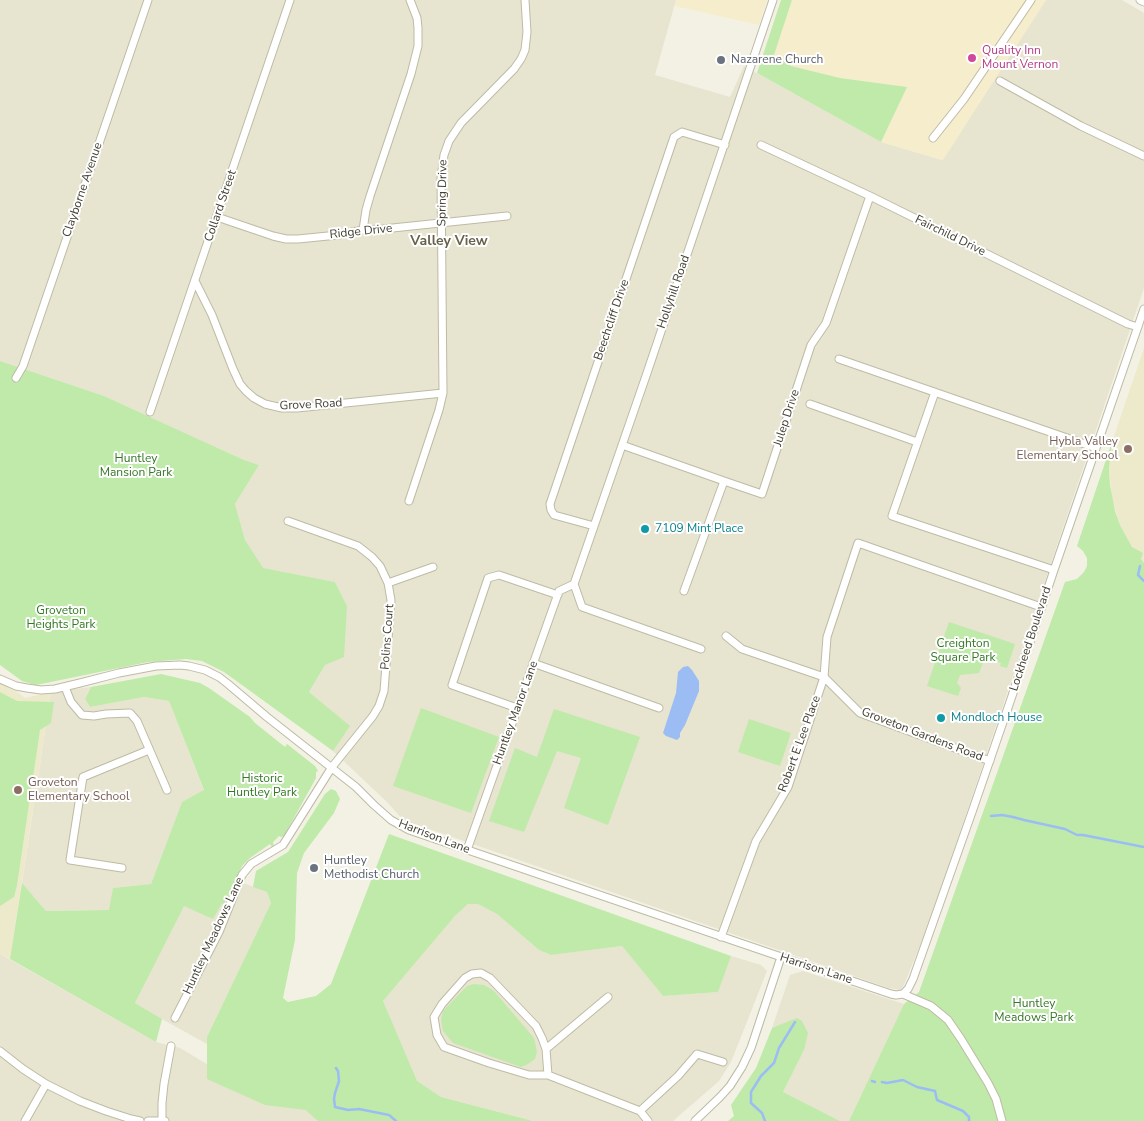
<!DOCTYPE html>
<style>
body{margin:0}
canvas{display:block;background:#f2f1e3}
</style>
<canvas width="1144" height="1121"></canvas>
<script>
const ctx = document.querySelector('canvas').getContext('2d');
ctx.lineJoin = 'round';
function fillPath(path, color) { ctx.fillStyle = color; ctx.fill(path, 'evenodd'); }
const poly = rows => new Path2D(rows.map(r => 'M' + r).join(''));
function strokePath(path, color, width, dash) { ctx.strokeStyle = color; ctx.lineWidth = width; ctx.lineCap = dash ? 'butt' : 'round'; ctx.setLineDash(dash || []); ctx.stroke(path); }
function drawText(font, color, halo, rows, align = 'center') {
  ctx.font = font + ' "Nunito Sans",sans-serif'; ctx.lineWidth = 4; ctx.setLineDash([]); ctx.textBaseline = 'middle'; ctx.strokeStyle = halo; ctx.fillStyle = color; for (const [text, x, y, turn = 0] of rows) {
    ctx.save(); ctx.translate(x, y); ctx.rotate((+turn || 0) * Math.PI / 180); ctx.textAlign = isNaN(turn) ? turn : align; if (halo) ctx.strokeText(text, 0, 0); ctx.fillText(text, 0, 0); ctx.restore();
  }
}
const residential = poly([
 [0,0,676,0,655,75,730,97,744,66,881,142,942,160,1046,0,1122,0,1144,13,1144,288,930,921,903,987,900,990,889,988,403,820,387,802,333,751,349,726,309,692,325,665,347,606,335,582,262,568,245,540,235,504,259,465,244,460,104,396,0,361],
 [91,687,85,699,90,707,144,697,169,701,204,791,182,802,151,884,113,888,110,910,46,911,22,883,51,692],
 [233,879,267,892,271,903,207,1037,207,1044,162,1019,135,1003,184,905],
 [468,904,478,904,497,914,539,950,551,955,622,946,663,996,717,992,731,956,761,965,767,971,731,1062,719,1081,673,1121,533,1121,441,1097,416,1081,383,1001,455,916],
 [0,954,156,1042,180,1048,267,1100,311,1107,323,1121,0,1121],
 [803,971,904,1004,849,1121,840,1121,783,1092,804,1050,772,1028,790,975]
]);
const commercial = poly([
 [676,0,767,0,759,25,675,6],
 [792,0,1046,0,943,160,881,142,906,87,840,78,791,66,774,54]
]);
const education = poly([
 [1144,348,1144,563,1132,547,1120,525,1112,499,1109,469,1112,442],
 [0,679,25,698,51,692,10,959,0,954]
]);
const green = poly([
 [781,0,792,0,774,55,791,66,840,78,907,87,881,142,757,73],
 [0,361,104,396,244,460,259,465,235,504,245,540,263,568,335,582,347,606,344,657,325,665,309,692,350,726,333,751,224,672,202,661,186,659,148,662,41,684,35,685,22,681,0,665],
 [1112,442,1109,469,1110,485,1115,511,1120,525,1132,547,1143,553,1141,559,1144,563,1144,1121,849,1121,904,1004,919,992,1065,582,1077,579,1084,572,1087,566,1087,558,1083,551,1077,546],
 [949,622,1015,644,1007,668,1000,666,1001,663,985,657,979,673,960,675,957,683,961,688,958,696,927,686],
 [161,674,200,683,209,688,250,717,255,723,285,747,287,744,315,766,318,771,316,772,316,778,284,836,281,837,279,836,273,842,274,847,272,847,270,844,250,858,242,866,224,904,222,903,213,919,184,906,135,1003,162,1019,156,1042,10,959,22,883,46,911,109,910,113,888,151,884,182,802,204,790,169,701,144,697,90,707,85,699,91,687],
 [0,692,17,701,54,702,51,723,40,730,17,885,14,897,0,906],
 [421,708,499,737,471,813,393,786],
 [554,709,640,737,608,825,564,808,581,758,557,751,524,832,489,821,515,748,537,757],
 [749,719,791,733,780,766,738,752],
 [331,789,336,791,340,799,334,813,304,853,297,873,295,940,283,998,288,1002,316,996,331,984,389,834,731,956,718,992,663,996,622,946,551,955,539,950,497,914,478,904,468,904,455,916,383,1001,417,1081,441,1097,533,1121,318,1121,306,1110,265,1105,207,1079,207,1037,271,903,267,892,253,887,256,871,288,852,325,794],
 [474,984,484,985,494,991,534,1038,537,1052,535,1059,528,1064,521,1067,453,1043,443,1031,441,1020,443,1011,467,986],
 [797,1018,802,1021,808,1033,804,1050,783,1092,840,1121,728,1121,734,1116,731,1105,756,1068,772,1028]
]);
const water = poly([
 [688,666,692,670,699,681,699,691,685,725,680,733,680,737,677,740,666,736,663,733,676,693,678,672,683,667]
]);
const stream = poly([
 [1140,566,1138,575,1144,581],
 [991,816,1002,815,1013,817,1024,820,1065,829,1077,835,1083,835,1144,847],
 [336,1068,338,1071,339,1081,335,1093,334,1099,335,1107,348,1110,359,1109,389,1115,396,1121],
 [872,1081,875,1082],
 [882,1082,887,1083,903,1080,917,1087,935,1091,937,1100,963,1111,969,1117,969,1121],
 [765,1121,762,1113,751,1103,751,1092,761,1076,774,1063,779,1048,795,1022]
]);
const minor = poly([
 [1140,0,1144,2],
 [1000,81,1081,126,1144,156],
 [933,138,964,99,1031,0],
 [761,145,870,196,1128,324,1138,327],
 [217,217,273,236,286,239,298,239,338,235,363,230,383,229,507,216],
 [363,230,366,210,370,196,411,74,418,46,418,28,417,18,410,0],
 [195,281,212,315,233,369,240,384,246,391,254,398,265,404,282,408,297,408,443,393],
 [839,359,1096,448],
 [16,378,23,366,148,0],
 [935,392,892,516,1054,570],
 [810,404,917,442],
 [150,412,290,0],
 [622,445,724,481],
 [409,501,439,410,443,393,441,178,444,155,449,141,461,123,514,69,521,59,525,50,527,32,525,0],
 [594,526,554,515,551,510,550,504,674,137,682,132,725,145],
 [388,583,433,567],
 [574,584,647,373,773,0],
 [574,584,582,607,701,649],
 [684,591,724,481,762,494,811,345,826,323,870,196],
 [726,636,742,649,824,677,860,713,990,761],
 [533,663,659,708],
 [0,679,16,686,27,688,41,690,55,689,80,683,119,673,156,666,180,665,189,666,205,670,219,677,228,684,267,717,356,787,374,805,391,820,409,830,799,963,891,994,896,995,903,994],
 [65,687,71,702,82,715,94,716,106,714,130,713,137,721,167,790],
 [517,708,452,685,488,578,499,575,558,595],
 [467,850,559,591,574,584],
 [122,868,70,860,83,777,149,750],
 [721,937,756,841,788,787,824,677,827,637,858,543,1041,607],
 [903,994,908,989,913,979,972,812,1012,696,1054,570,1144,309],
 [903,994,931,1006,942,1015,948,1020,961,1039,988,1083,996,1099,1002,1121],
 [175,1018,219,932,242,875,251,864,283,845,332,767,373,716,379,706,384,691,391,600,388,583,380,566,372,557,358,546,288,521],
 [546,1049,608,997],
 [0,1051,23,1069,46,1084,80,1101,106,1111,131,1119,140,1121],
 [548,1075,546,1049,542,1038,536,1026,490,978,481,973,472,974,465,978,442,1004,434,1017,437,1035,444,1047,489,1063,529,1075,548,1075,640,1111,648,1121],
 [640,1111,678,1076,697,1054,723,1062],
 [25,1121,46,1084],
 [148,1121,165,1121],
 [162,1121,162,1103,164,1084,171,1046],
 [695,1121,720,1097,730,1086,742,1067,751,1048,781,957]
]);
const markers = [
 [972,58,5,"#d1479c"],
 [721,60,5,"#6b7280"],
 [1128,449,5,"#8d6e63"],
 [645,529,5,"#0f9aa8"],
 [941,718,5,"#0f9aa8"],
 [18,790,5,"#8d6e63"],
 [314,868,5,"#6b7280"]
];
const hotelNames = [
 ["Quality Inn",982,51],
 ["Mount Vernon",982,65]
];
const worshipNames = [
 ["Nazarene Church",731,60],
 ["Huntley",324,861],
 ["Methodist Church",324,875]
];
const streetNames = [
 ["Clayborne Avenue",83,190,-71],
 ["Spring Drive",443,193,-89],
 ["Collard Street",221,206,-71],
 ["Ridge Drive",361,232,-6],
 ["Fairchild Drive",950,236,26],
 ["Hollyhill Road",674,292,-71],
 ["Beechcliff Drive",612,320,-71],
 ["Grove Road",311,405,-3],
 ["Julep Drive",787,418,-72],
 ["Polins Court",388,637,-86],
 ["Lockheed Boulevard",1031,639,-72],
 ["Huntley Manor Lane",516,713,-70],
 ["Groveton Gardens Road",922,735,21],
 ["Robert E Lee Place",800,744,-70],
 ["Harrison Lane",434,837,21],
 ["Huntley Meadows Lane",214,936,-65],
 ["Harrison Lane",816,969,18]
];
const educationNames = [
 ["Hybla Valley",1118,442],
 ["Elementary School",1118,456],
 ["Groveton",28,783,"left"],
 ["Elementary School",28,797,"left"]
];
const parkNames = [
 ["Huntley",136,459],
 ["Mansion Park",136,473],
 ["Groveton",61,611],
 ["Heights Park",61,625],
 ["Creighton",963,644],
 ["Square Park",963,658],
 ["Historic",262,779],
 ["Huntley Park",262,793],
 ["Huntley",1034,1004],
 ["Meadows Park",1034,1018]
];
const cultureNames = [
 ["7109 Mint Place",655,529],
 ["Mondloch House",951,718]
];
const neighbourhoodNames = [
 ["Valley View",449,242]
];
fillPath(residential, '#e7e4d0');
fillPath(commercial, '#f6edcc');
fillPath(education, '#edeacc');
fillPath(green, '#bfeaa9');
fillPath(water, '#9bbdf4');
strokePath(stream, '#9bbdf4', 2.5);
strokePath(minor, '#bebba5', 9);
strokePath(minor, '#fff', 7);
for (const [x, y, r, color] of markers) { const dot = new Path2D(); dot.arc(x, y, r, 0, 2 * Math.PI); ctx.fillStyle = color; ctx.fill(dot); strokePath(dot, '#fff', 2); }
drawText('12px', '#b23c85', '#fff', hotelNames, 'left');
drawText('12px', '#5b616d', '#fff', worshipNames, 'left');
drawText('12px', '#444133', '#fff', streetNames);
drawText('12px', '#785e54', '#fff', educationNames, 'right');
drawText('12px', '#337824', '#fff', parkNames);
drawText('12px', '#0d838f', '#fff', cultureNames, 'left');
drawText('bold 14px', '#68624a', '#fff', neighbourhoodNames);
</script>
